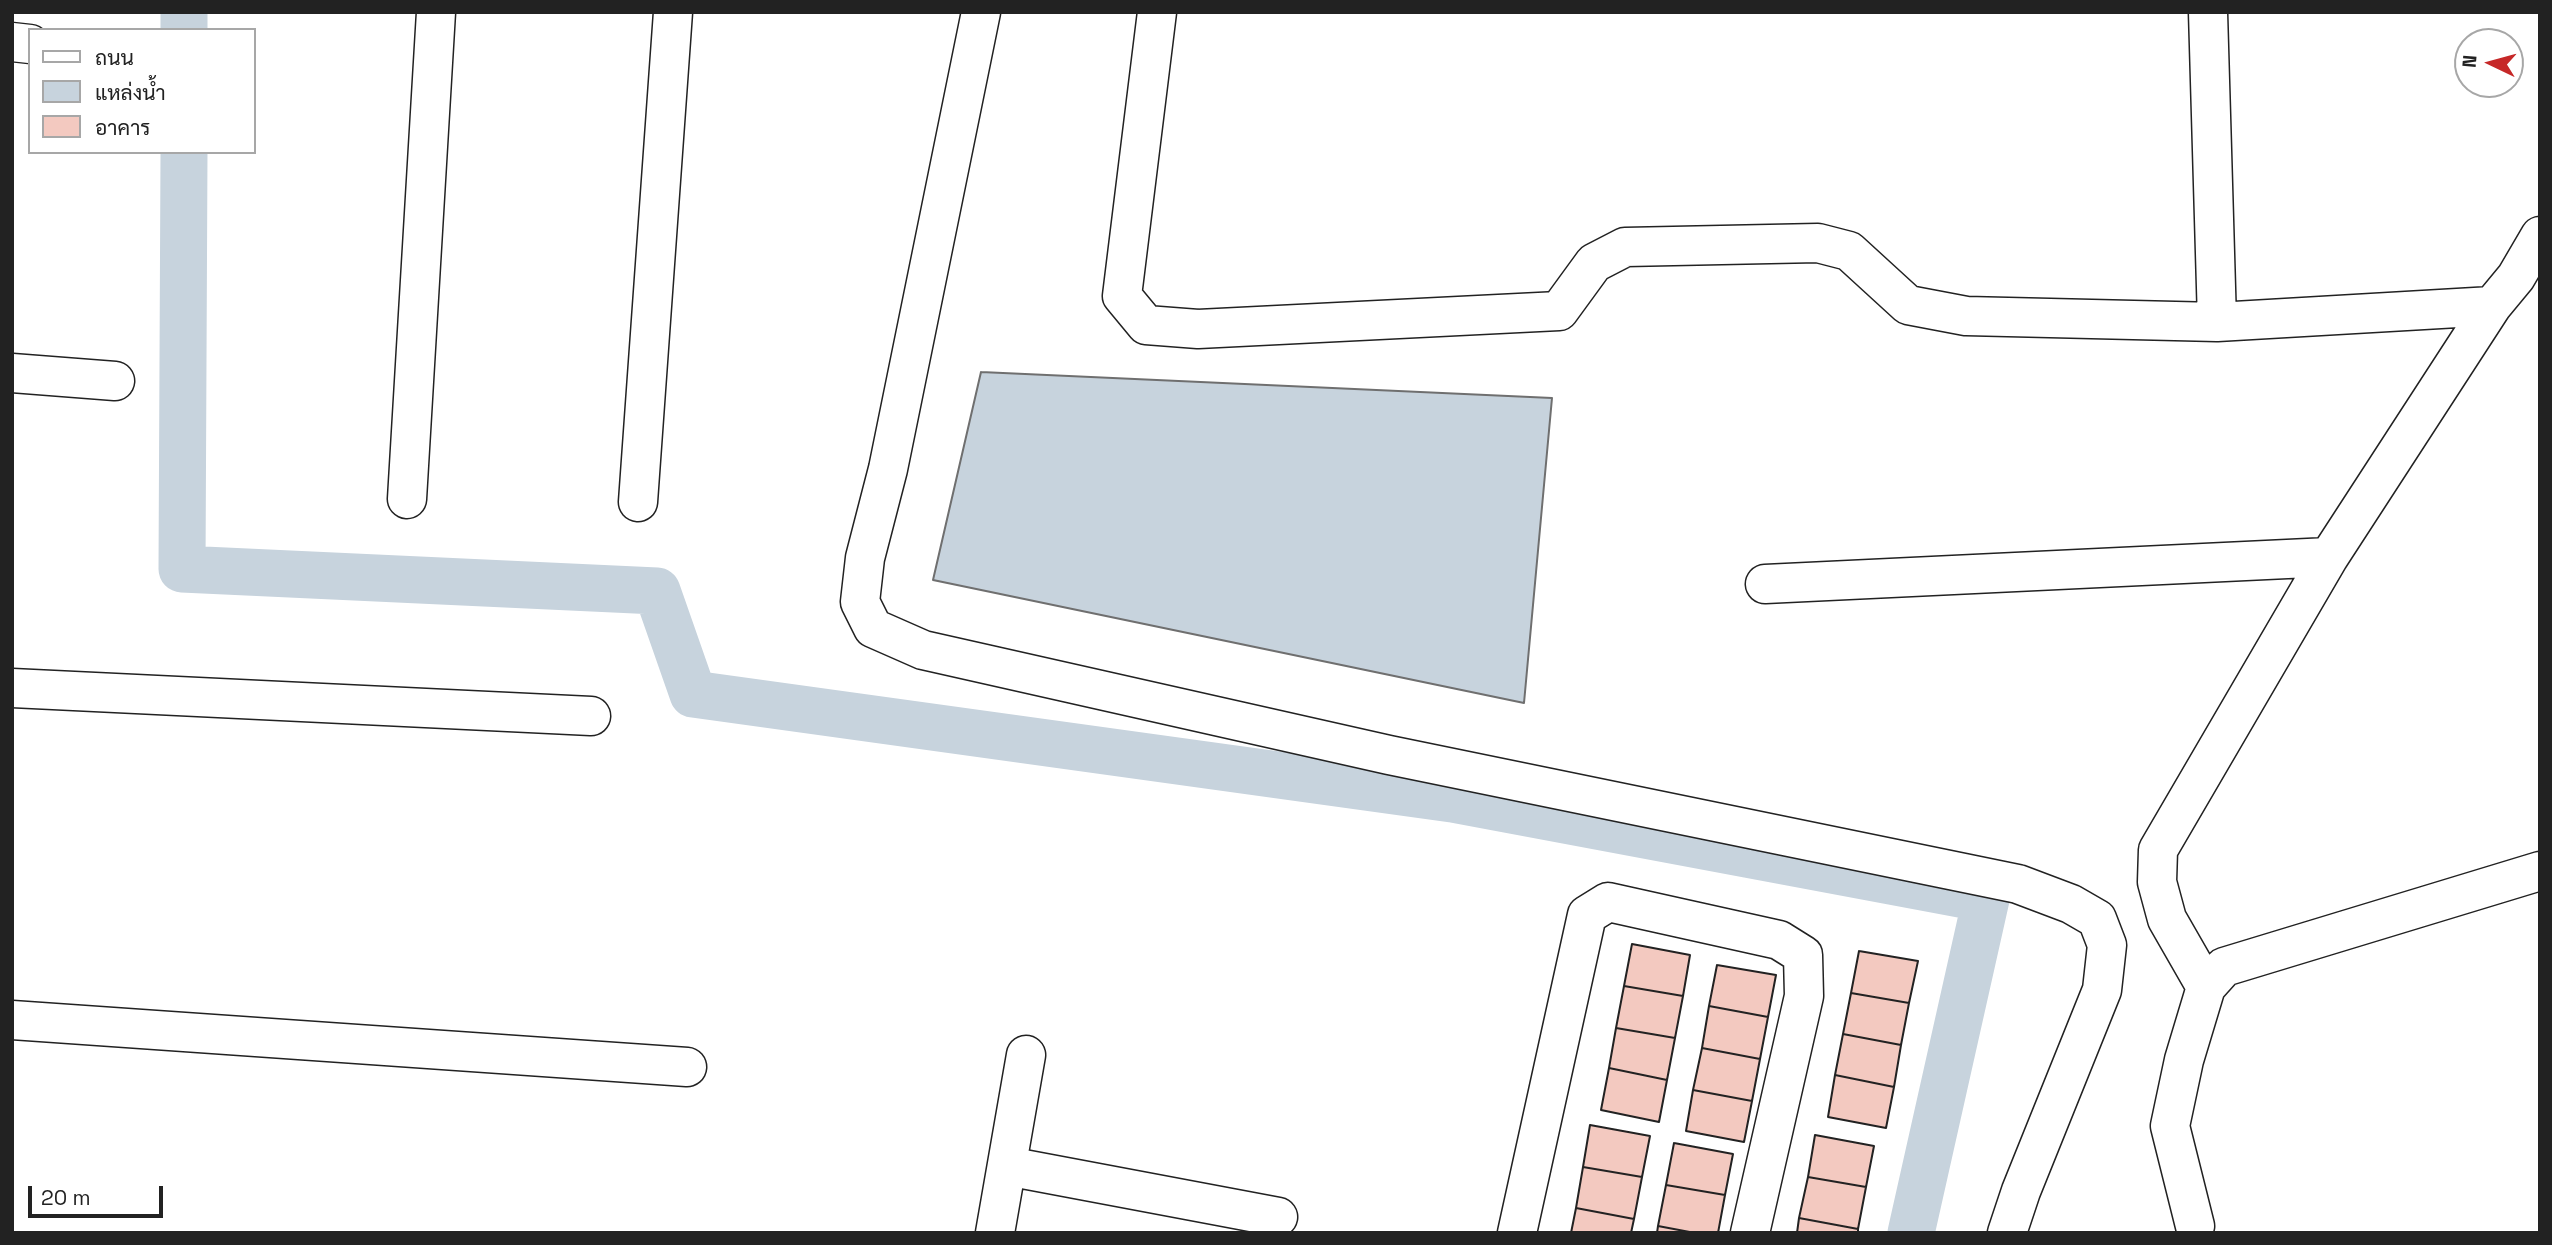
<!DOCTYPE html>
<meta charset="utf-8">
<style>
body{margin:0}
#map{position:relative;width:2552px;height:1245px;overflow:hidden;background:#fff;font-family:"Space Grotesk",Sarabun,sans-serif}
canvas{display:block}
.frame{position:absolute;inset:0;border:14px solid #222;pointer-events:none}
.legend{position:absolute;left:28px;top:28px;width:228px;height:126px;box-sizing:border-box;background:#fff;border:2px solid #a7a7a7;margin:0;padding:9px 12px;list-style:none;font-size:21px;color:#222}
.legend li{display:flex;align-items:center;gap:14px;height:35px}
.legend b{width:35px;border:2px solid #a7a7a7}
.north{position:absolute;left:2454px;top:28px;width:70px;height:70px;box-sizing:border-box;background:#fff;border:2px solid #a7a7a7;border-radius:50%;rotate:275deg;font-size:19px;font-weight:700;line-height:28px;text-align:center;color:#222}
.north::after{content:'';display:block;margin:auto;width:24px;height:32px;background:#c62828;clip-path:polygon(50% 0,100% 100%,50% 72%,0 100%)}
.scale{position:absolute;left:28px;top:1186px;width:135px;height:32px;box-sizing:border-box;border:4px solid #222;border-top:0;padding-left:9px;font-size:21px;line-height:24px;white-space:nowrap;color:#222;-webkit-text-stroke:5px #fff;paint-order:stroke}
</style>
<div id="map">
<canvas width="2552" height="1245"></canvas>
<div class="frame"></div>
<ul class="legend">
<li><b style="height:9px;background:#fff"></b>ถนน</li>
<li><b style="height:19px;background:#c7d3dd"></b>แหล่งน้ำ</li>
<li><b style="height:19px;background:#f3c9c0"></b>อาคาร</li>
</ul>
<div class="north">N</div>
<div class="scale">20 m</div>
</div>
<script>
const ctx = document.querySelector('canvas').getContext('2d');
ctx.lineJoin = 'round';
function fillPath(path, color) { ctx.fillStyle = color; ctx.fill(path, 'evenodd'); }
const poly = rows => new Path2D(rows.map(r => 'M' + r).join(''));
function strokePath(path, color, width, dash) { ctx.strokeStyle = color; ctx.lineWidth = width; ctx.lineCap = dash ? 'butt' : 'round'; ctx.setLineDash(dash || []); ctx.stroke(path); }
const water = poly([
 [981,372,1552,398,1524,703,933,580,981,372]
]);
const canal = poly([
 [184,30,184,12],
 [184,152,182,569,657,591,693,694,1452,799,1986,899,1911,1233]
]);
const building = poly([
 [1632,944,1690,955,1683,996,1624,986,1632,944],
 [1859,951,1918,961,1909,1003,1851,993,1859,951],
 [1717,965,1776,975,1768,1017,1709,1006,1717,965],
 [1624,986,1683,996,1675,1038,1616,1028,1624,986],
 [1851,993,1909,1003,1901,1045,1843,1034,1851,993],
 [1709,1006,1768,1017,1760,1059,1702,1048,1709,1006],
 [1616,1028,1675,1038,1667,1080,1609,1068,1616,1028],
 [1843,1034,1901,1045,1894,1087,1835,1075,1843,1034],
 [1702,1048,1760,1059,1752,1101,1693,1090,1702,1048],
 [1609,1068,1667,1080,1659,1122,1601,1110,1609,1068],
 [1835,1075,1894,1087,1886,1128,1828,1117,1835,1075],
 [1693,1090,1752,1101,1744,1142,1686,1131,1693,1090],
 [1590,1125,1650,1136,1642,1177,1583,1167,1590,1125],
 [1815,1135,1874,1146,1866,1187,1808,1177,1815,1135],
 [1674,1143,1733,1154,1725,1195,1666,1185,1674,1143],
 [1583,1167,1642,1177,1634,1219,1576,1208,1583,1167],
 [1808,1177,1866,1187,1858,1229,1799,1218,1808,1177],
 [1666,1185,1725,1195,1718,1233,1695,1233,1658,1226,1666,1185],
 [1576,1208,1634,1219,1631,1233,1571,1233,1576,1208],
 [1799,1218,1858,1229,1858,1233,1797,1233,1799,1218],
 [1658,1226,1695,1233,1657,1233,1658,1226]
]);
const minor = poly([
 [981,12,888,469,865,558,860,602,873,628,923,650,1389,755,2018,884,2071,904,2097,919,2107,945,2102,990,2021,1191,2007,1233],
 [1157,12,1122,296,1146,325,1198,329,1559,311,1594,263,1625,247,1818,243,1849,251,1908,305,1966,316,2217,322,2492,306],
 [2208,12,2217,322],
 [12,42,30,44],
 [12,373,115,381],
 [407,499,436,12],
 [638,502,673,12],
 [1765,584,2329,557],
 [12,688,591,716],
 [2206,987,2167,919,2157,882,2158,850,2329,557,2492,306,2516,277,2540,236],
 [12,1020,687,1067],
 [1007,1166,1278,1217],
 [2195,1226,2170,1126,2184,1060,2206,987,2224,967,2540,871],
 [995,1233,1026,1055],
 [1517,1233,1587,915,1608,902,1779,940,1803,955,1804,996,1750,1233]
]);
fillPath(water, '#c7d3dd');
strokePath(water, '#6f6f6f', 2);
strokePath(canal, '#c7d3dd', 47);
fillPath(building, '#f3c9c0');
strokePath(building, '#222', 2);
strokePath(minor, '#222', 41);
strokePath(minor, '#fff', 38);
</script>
